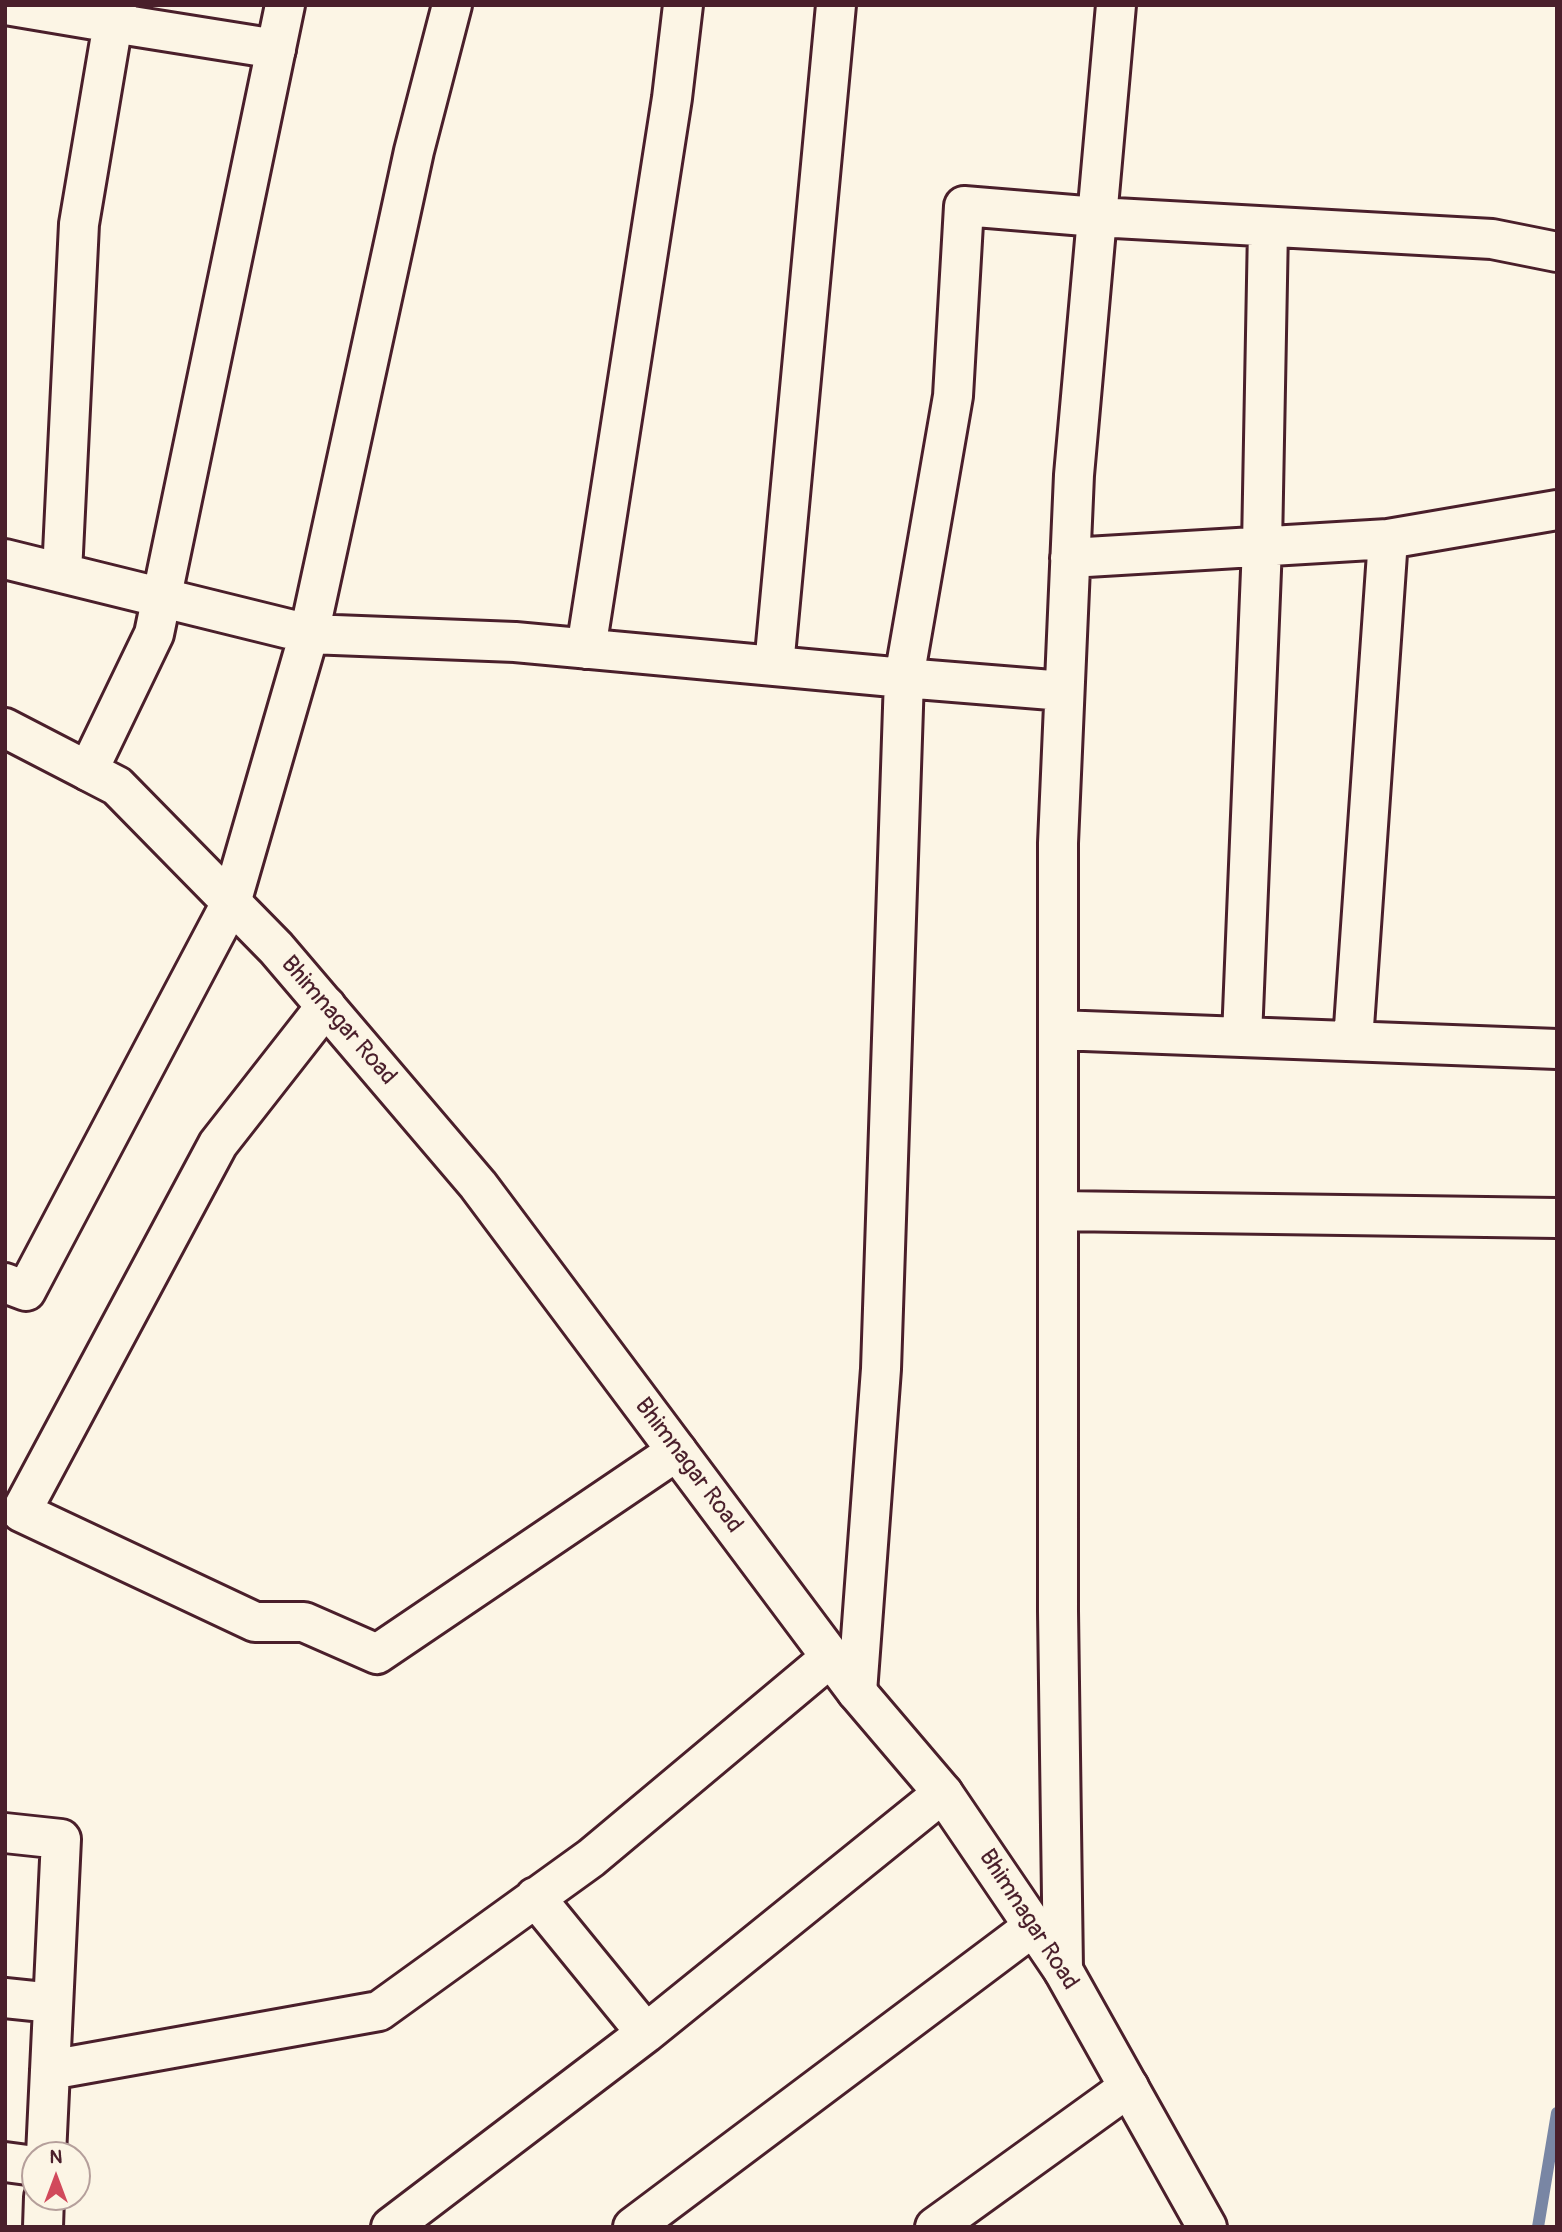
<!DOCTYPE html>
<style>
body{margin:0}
#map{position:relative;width:1562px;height:2232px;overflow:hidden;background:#fcf5e5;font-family:Pangolin,sans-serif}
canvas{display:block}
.frame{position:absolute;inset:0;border:7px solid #4a1f2b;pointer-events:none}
.north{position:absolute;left:21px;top:2141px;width:70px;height:70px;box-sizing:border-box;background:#fcf5e5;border:2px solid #b59f9b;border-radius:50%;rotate:0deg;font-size:19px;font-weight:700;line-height:28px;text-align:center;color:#4a1f2b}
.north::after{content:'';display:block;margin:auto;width:24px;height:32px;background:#d1495b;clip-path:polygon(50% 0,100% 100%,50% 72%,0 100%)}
</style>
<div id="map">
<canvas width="1562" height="2232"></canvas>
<div class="frame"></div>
<div class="north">N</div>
</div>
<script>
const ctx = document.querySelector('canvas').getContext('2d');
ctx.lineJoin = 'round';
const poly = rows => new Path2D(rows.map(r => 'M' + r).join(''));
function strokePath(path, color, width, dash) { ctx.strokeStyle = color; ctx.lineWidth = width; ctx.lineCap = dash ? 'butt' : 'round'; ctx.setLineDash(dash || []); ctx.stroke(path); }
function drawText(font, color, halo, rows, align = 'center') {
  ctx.font = font + ' Pangolin,sans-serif'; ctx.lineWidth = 5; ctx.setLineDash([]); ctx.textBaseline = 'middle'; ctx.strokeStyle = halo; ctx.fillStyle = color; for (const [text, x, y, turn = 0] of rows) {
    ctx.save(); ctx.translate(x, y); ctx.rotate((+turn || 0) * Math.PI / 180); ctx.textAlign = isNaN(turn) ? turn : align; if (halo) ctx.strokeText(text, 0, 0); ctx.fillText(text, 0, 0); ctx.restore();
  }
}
const stream = poly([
 [1538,2227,1557,2113]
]);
const minor = poly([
 [6,5,113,23,117,5],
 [1070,558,1388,539,1557,510],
 [5,559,309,634,515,642,904,678,881,1369,857,1692],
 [62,573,79,224,113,23,276,49],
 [586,649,672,98,683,5],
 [774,666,836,5],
 [1064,691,904,678,953,396,964,206,1097,217,1492,239,1557,252],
 [5,728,88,771],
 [326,1006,218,1144,21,1512,255,1622,304,1622,377,1654,677,1451],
 [1058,1030,1557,1049],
 [1242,1037,1262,546,1268,228],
 [1353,1041,1388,539],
 [1059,1211,1557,1218],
 [5,1283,26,1291,231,903,309,634,414,151,452,5],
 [5,1833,61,1839,46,2155],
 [535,1897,646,2033],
 [1063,1970,1058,1611,1058,843,1074,475,1116,5],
 [5,1998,53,2003],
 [50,2070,379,2011,591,1858,831,1657],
 [5,2162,35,2166],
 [43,2227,44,2197],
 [391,2227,646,2033,943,1793],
 [633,2227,1034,1926],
 [935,2227,1129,2087]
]);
const tertiary = poly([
 [285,5,154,634,88,771,117,786,276,948,478,1185,857,1692,943,1793,1063,1970,1207,2227]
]);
const streetNames = [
 ["Bhimnagar Road",338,1021,49],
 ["Bhimnagar Road",688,1466,53],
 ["Bhimnagar Road",1028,1920,57]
];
strokePath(stream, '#7986a4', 12);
strokePath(minor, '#4a1f2b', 44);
strokePath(tertiary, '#4a1f2b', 44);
strokePath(minor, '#fcf5e5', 38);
strokePath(tertiary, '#fcf5e5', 38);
drawText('24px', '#4a1f2b', '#fcf5e5', streetNames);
</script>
